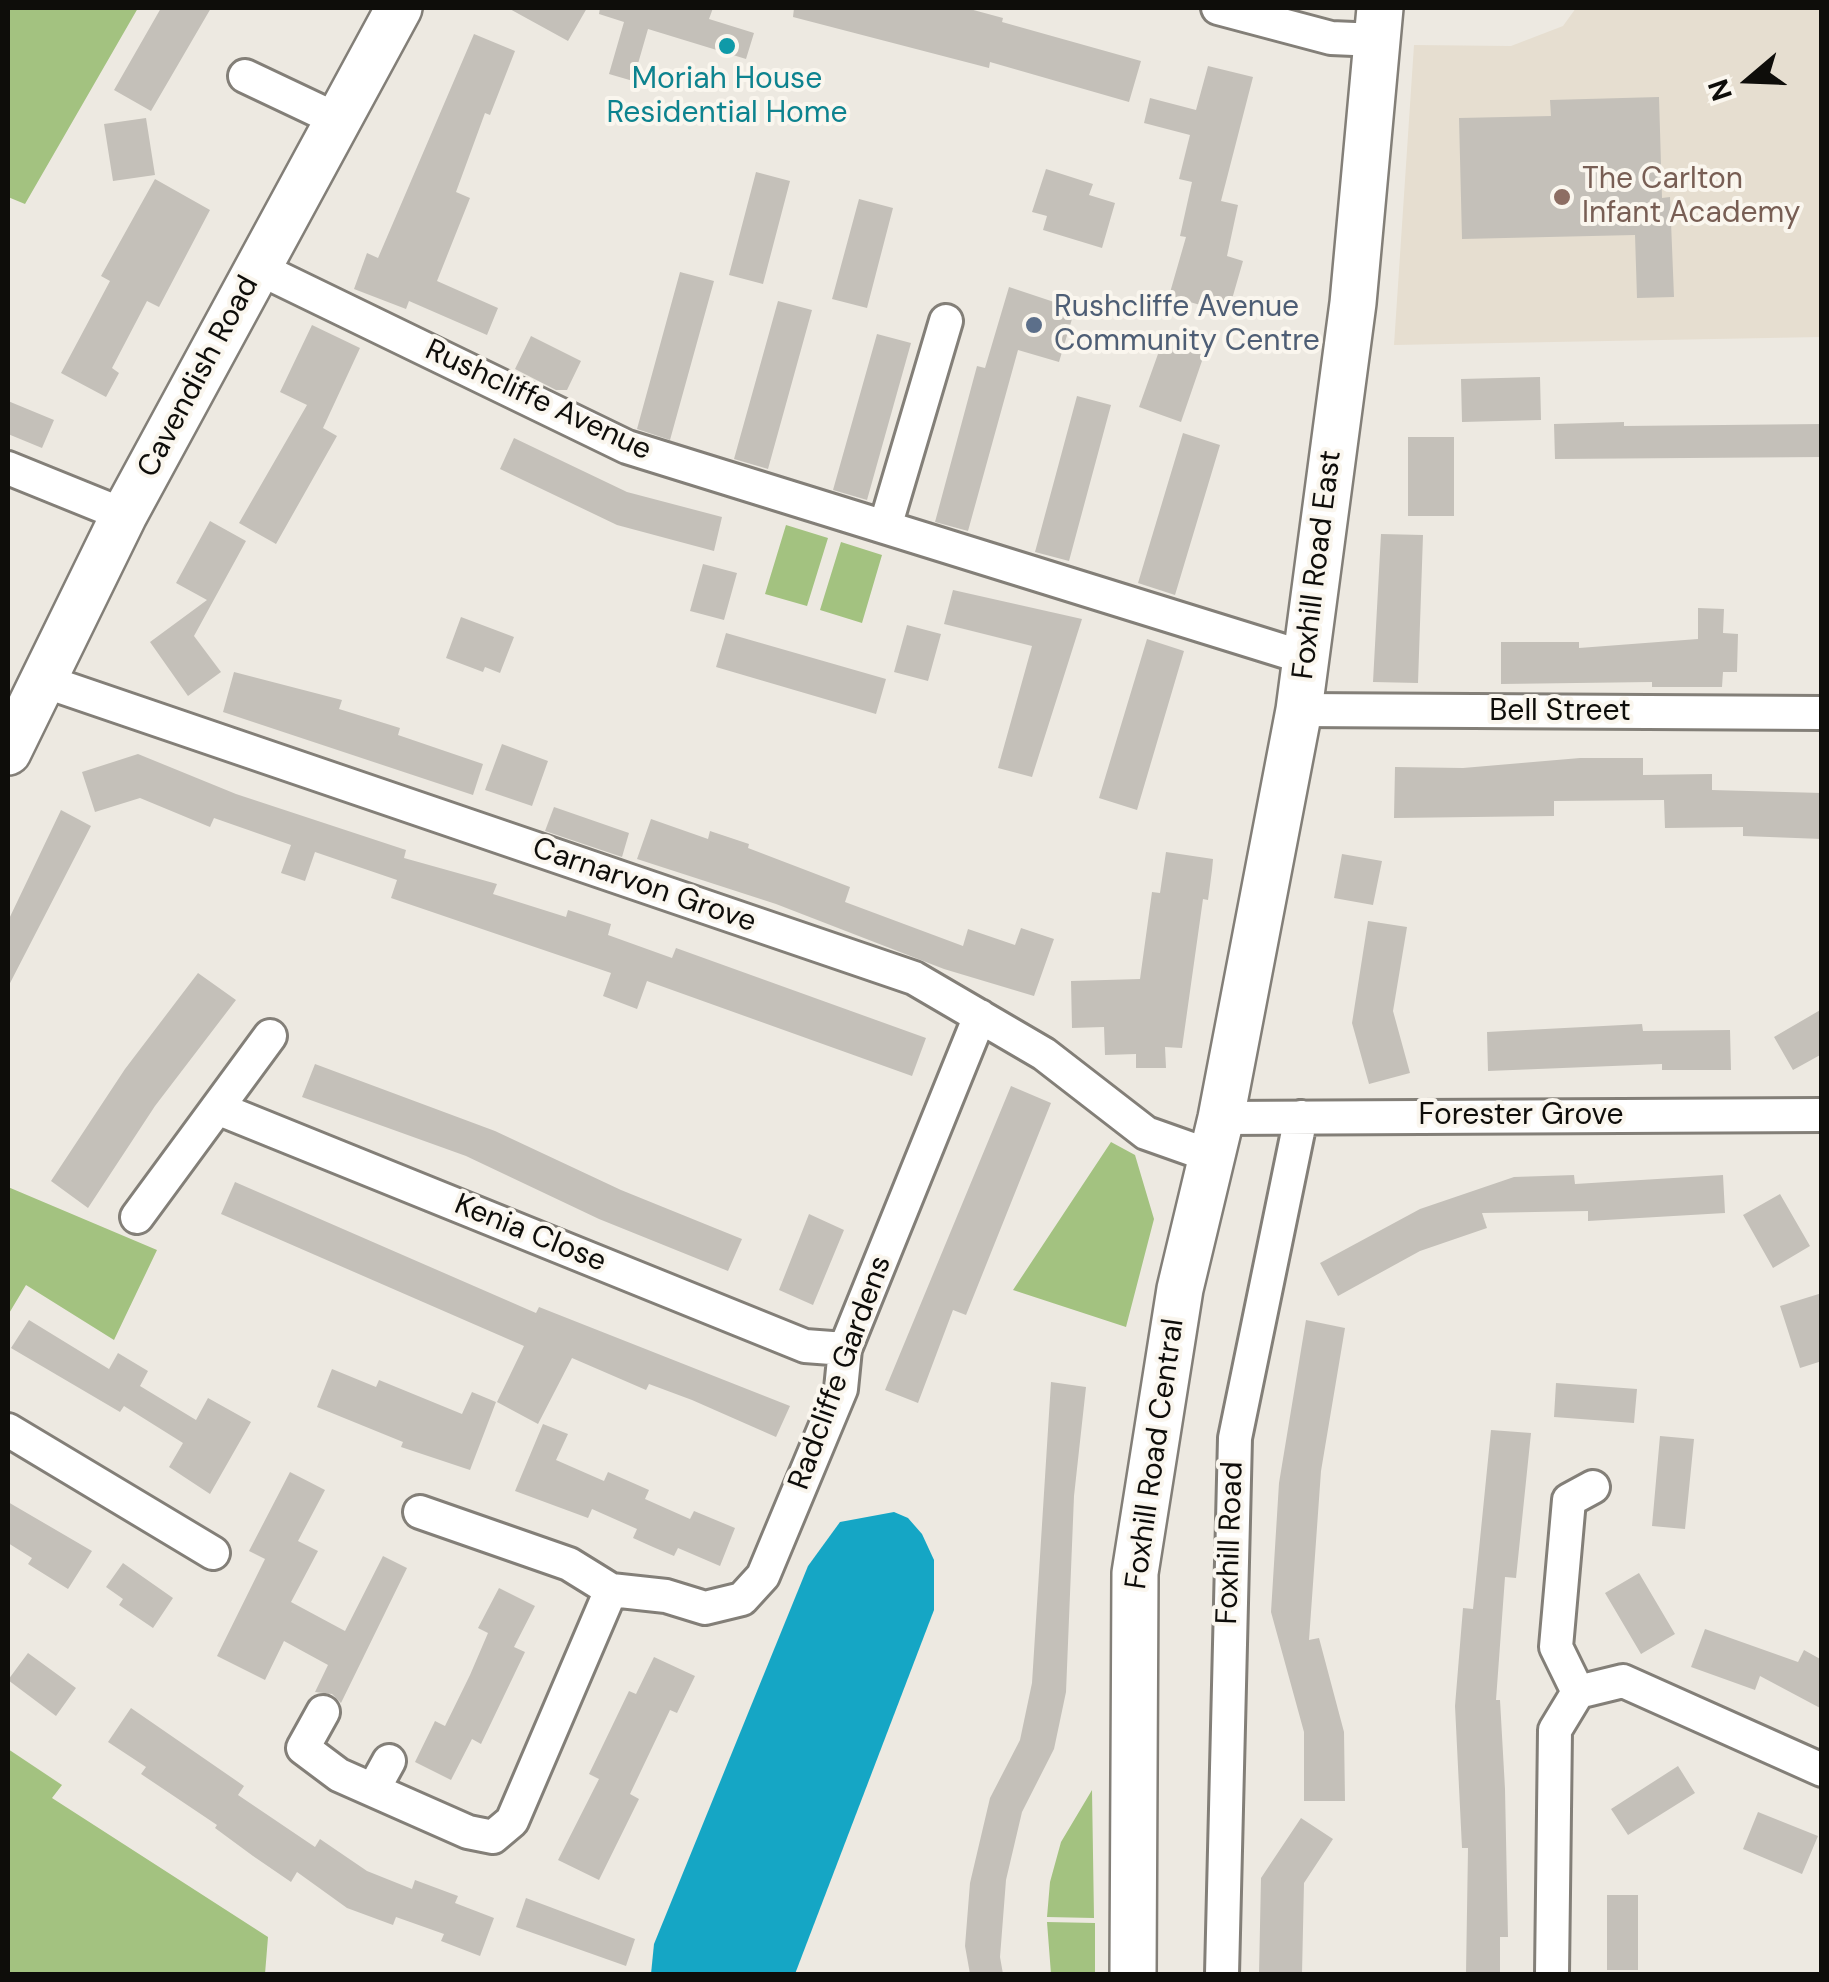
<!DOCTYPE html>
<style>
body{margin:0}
#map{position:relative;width:1829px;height:1982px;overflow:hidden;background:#ede9e1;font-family:"DM Sans",sans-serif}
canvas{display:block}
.frame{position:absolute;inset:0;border:10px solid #0e0d0a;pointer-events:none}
.north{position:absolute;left:1699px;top:30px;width:100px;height:100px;-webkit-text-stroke:8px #faf6ee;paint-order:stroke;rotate:251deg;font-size:28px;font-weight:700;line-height:40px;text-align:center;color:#0e0d0a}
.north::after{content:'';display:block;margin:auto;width:35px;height:45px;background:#0e0d0a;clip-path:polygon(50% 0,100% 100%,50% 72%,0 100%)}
</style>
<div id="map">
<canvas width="1829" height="1982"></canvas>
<div class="frame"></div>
<div class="north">N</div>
</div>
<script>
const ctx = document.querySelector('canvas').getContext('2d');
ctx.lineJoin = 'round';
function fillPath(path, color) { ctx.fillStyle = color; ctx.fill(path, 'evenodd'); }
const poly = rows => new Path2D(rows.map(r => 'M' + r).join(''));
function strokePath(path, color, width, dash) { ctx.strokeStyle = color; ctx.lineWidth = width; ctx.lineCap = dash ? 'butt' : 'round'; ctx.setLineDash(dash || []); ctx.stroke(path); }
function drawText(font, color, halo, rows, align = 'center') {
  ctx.font = font + ' "DM Sans",sans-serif'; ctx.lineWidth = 8; ctx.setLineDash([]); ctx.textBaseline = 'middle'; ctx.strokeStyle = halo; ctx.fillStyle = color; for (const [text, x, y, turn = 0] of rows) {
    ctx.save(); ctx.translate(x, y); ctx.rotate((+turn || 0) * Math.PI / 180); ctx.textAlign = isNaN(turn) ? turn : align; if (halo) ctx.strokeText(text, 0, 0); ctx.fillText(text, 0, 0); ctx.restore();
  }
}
const built = poly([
 [1576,8,1821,8,1821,337,1394,345,1414,45,1511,46,1563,26]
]);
const green = poly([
 [8,8,138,8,25,204,8,197],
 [786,525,828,538,807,606,765,594],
 [841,542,882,555,862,623,820,610],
 [1111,1142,1135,1155,1154,1219,1126,1327,1013,1290],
 [8,1187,157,1250,114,1340,26,1285,8,1315],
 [8,1749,62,1785,52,1798,268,1937,265,1974,8,1974],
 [1092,1790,1094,1918,1047,1917,1050,1882,1061,1842],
 [1047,1922,1095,1923,1095,1974,1051,1974]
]);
const water = poly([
 [894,1512,908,1518,922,1534,934,1560,934,1610,795,1974,651,1974,654,1944,808,1566,840,1522]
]);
const building = poly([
 [161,8,211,8,151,111,114,90],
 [508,8,587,8,568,41],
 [600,8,713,8,709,19,754,33,746,59,648,29,633,81,609,74,624,22,599,14],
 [794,8,966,8,1003,18,1002,22,1141,61,1129,102,990,62,989,68,793,17],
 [474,34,515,51,490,115,485,113,456,192,470,198,437,281,498,308,487,335,409,301,406,309,354,289,367,253,378,258],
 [1208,66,1253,77,1221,201,1238,205,1227,256,1243,261,1228,313,1169,296,1186,237,1180,236,1192,182,1179,179,1190,135,1144,123,1150,98,1196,110],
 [1659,97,1662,198,1670,197,1674,297,1637,298,1635,235,1462,239,1459,118,1551,116,1550,100],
 [146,118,155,175,113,181,104,124],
 [1046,169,1093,184,1089,195,1115,203,1102,248,1043,230,1047,216,1032,212],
 [756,172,790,181,763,284,729,275],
 [155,179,210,210,159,307,147,301,112,368,119,373,106,397,61,373,110,281,101,276],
 [859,199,893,208,867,308,832,299],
 [680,272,714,281,670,440,637,429],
 [1009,287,1075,309,1059,362,1018,350,968,531,935,522,977,366,985,368],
 [778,301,812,310,768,469,734,459],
 [312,325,360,348,323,428,337,436,276,544,239,523,307,405,280,392],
 [877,334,911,343,867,500,833,490],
 [531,336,581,361,567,390,556,390,515,369],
 [1163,340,1204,355,1181,422,1139,407],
 [1540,377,1541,420,1462,422,1461,379],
 [1077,396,1111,405,1069,561,1035,552],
 [8,401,54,420,42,448,8,434],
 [1624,422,1624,426,1822,424,1822,457,1555,459,1554,424],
 [1183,433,1220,445,1175,595,1138,583],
 [1408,437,1454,437,1454,516,1408,516],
 [514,438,627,492,722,517,714,551,617,525,500,469],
 [210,521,246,541,194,636,221,672,188,696,150,642,207,600,176,583],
 [1381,534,1423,535,1418,683,1373,682],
 [703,564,737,573,724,620,690,611],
 [953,590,1082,619,1032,777,998,768,1032,646,944,624],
 [1698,608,1724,609,1723,633,1738,634,1737,672,1723,672,1722,687,1652,687,1652,682,1501,684,1501,642,1579,642,1579,648,1698,639],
 [461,617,514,637,500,673,485,667,483,672,446,658],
 [907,625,941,634,928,681,894,672],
 [726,633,886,679,876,714,716,667],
 [1147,639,1184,651,1137,810,1099,798],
 [234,672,342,700,339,709,400,728,398,735,483,764,473,795,223,712],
 [502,744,548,761,532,806,485,790],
 [138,754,236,794,406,850,404,858,497,884,493,894,566,917,568,910,611,924,608,935,672,958,676,948,926,1038,912,1076,647,981,637,1009,603,996,611,973,391,898,397,880,315,852,305,881,281,873,291,845,214,818,210,827,140,798,95,812,82,772],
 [1580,758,1643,758,1643,775,1712,774,1712,790,1822,793,1822,839,1743,836,1743,827,1665,828,1664,800,1554,801,1554,816,1394,818,1395,767,1463,768],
 [554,807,629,833,622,857,545,831],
 [61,810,91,826,8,987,8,921],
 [651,819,708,839,710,831,749,844,748,848,850,887,845,902,963,946,968,929,1015,945,1021,928,1054,939,1034,996,944,969,776,904,637,859],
 [1166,852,1213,859,1212,870,1208,900,1203,899,1182,1048,1165,1047,1166,1068,1136,1068,1136,1054,1105,1055,1104,1027,1072,1028,1071,981,1140,979,1152,892,1160,893],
 [1342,854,1382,861,1373,905,1334,898],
 [1368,921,1407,927,1393,1011,1410,1073,1369,1084,1352,1023],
 [198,973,236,1000,155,1106,88,1208,51,1181,125,1069],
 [1822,1009,1822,1054,1793,1070,1774,1037],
 [1642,1024,1643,1031,1730,1030,1731,1070,1662,1070,1662,1064,1488,1071,1487,1032],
 [315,1064,495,1131,621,1190,742,1239,728,1271,599,1219,466,1156,302,1097],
 [1011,1086,1051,1103,966,1315,953,1310,918,1403,885,1390],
 [1574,1175,1575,1184,1723,1175,1725,1213,1588,1221,1588,1211,1482,1213,1487,1228,1420,1251,1338,1296,1320,1263,1420,1209,1514,1177],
 [235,1182,536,1313,539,1307,790,1406,776,1437,692,1400,649,1384,646,1390,572,1358,538,1424,497,1402,524,1346,221,1214],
 [1780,1194,1810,1246,1773,1268,1743,1215],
 [809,1214,844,1230,813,1305,779,1290],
 [1822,1293,1822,1361,1800,1368,1780,1306],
 [29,1320,109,1369,118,1353,148,1371,140,1386,196,1420,208,1398,251,1422,210,1494,169,1467,183,1443,124,1406,120,1412,11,1348],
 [1306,1320,1345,1328,1321,1471,1309,1640,1319,1638,1344,1732,1345,1801,1304,1801,1304,1732,1271,1612,1279,1483],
 [332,1369,376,1387,379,1380,462,1414,472,1392,496,1402,470,1470,401,1447,403,1442,317,1407],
 [1051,1382,1086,1387,1074,1496,1066,1692,1054,1749,1022,1812,1006,1880,1000,1957,1003,1974,970,1974,965,1946,970,1883,990,1798,1020,1740,1032,1683],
 [1556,1383,1637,1389,1634,1423,1554,1417],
 [543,1424,568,1434,556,1460,604,1481,608,1472,649,1490,645,1499,690,1519,694,1511,735,1528,720,1566,678,1548,674,1556,653,1547,633,1538,637,1529,592,1509,588,1518,515,1491],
 [1491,1430,1531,1433,1516,1578,1505,1577,1496,1700,1500,1700,1505,1789,1508,1937,1500,1937,1500,1974,1466,1974,1468,1848,1462,1848,1455,1706,1463,1608,1473,1609],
 [1660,1436,1694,1439,1685,1529,1652,1526],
 [290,1472,325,1490,298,1541,318,1551,291,1602,345,1631,383,1556,407,1568,341,1703,332,1694,315,1692,328,1665,284,1641,265,1680,217,1656,265,1559,249,1551],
 [8,1502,92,1551,68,1589,28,1564,32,1558,8,1543],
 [123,1563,173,1598,153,1628,119,1605,123,1599,106,1587],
 [1639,1573,1675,1634,1641,1654,1605,1593],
 [499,1588,535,1606,514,1647,525,1652,481,1744,472,1739,451,1780,415,1762,435,1721,445,1726,470,1675,488,1633,478,1628],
 [1705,1629,1798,1662,1804,1650,1822,1660,1822,1709,1760,1676,1755,1690,1691,1667],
 [28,1653,76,1688,56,1716,8,1680],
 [654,1657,695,1676,677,1713,670,1710,630,1794,639,1799,599,1880,558,1860,599,1779,589,1774,603,1745,629,1691,636,1694],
 [131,1708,244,1786,238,1795,315,1847,320,1839,367,1871,412,1889,415,1880,458,1896,455,1903,494,1918,480,1956,441,1941,444,1934,396,1917,393,1925,347,1908,297,1872,291,1882,253,1856,215,1828,217,1825,141,1774,146,1767,108,1742],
 [1678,1766,1695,1793,1628,1835,1611,1809],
 [1758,1812,1818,1836,1802,1874,1743,1849],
 [1301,1818,1333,1839,1304,1883,1302,1974,1259,1974,1261,1878],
 [1607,1895,1638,1895,1638,1970,1607,1970],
 [526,1898,635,1939,626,1966,516,1927]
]);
const street = poly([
 [1218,8,1331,38,1377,40],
 [245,76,338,120],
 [258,268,627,447,1306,658],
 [8,468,124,515],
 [885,527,946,321],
 [44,681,914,978,1044,1054,1146,1133,1211,1156],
 [1299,710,1822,713],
 [217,1108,805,1346,845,1349],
 [1221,1118,1822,1115],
 [137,1217,270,1036],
 [8,1430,213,1553],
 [420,1512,569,1564,611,1590,666,1596,705,1608,742,1599,763,1576,841,1389,845,1349,980,1016],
 [1578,1692,1556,1647,1569,1500,1593,1487],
 [323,1712,303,1748,339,1775,468,1832,493,1837,512,1821,611,1590],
 [373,1790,389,1761],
 [1222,1974,1235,1438,1301,1117],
 [1552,1974,1555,1730,1578,1692,1623,1681,1822,1770]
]);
const secondary = poly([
 [8,752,124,515,399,8],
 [1133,1974,1135,1573,1180,1289,1221,1118,1299,710,1353,303,1380,8]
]);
const markers = [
 [727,46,10,"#0f9aa8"],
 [1562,197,10,"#8d6e63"],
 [1034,325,10,"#5c6f8a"]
];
const cultureNames = [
 ["Moriah House",727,80],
 ["Residential Home",727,114]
];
const educationNames = [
 ["The Carlton",1582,180],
 ["Infant Academy",1582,214]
];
const serviceNames = [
 ["Rushcliffe Avenue",1054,308],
 ["Community Centre",1054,342]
];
const streetNames = [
 ["Cavendish Road",199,377,-62],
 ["Rushcliffe Avenue",538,401,25],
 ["Foxhill Road East",1318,565,-83],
 ["Bell Street",1560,712],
 ["Carnarvon Grove",644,886,19],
 ["Forester Grove",1521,1116],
 ["Kenia Close",530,1234,22],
 ["Radcliffe Gardens",841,1373,-70],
 ["Foxhill Road Central",1156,1454,-82],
 ["Foxhill Road",1231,1543,-88]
];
fillPath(built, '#e6ded0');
fillPath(green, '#a3c280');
fillPath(water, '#15a6c5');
fillPath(building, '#c4c0b9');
strokePath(street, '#837f78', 38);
strokePath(secondary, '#837f78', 50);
strokePath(street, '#fff', 32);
strokePath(secondary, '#fff', 45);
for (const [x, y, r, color] of markers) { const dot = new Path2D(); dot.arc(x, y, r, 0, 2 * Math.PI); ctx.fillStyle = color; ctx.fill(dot); strokePath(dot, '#faf6ee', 4); }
drawText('30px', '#0d838f', '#faf6ee', cultureNames);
drawText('30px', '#785e54', '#faf6ee', educationNames, 'left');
drawText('30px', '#4e5e75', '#faf6ee', serviceNames, 'left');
drawText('30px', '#0e0d0a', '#faf6ee', streetNames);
</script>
